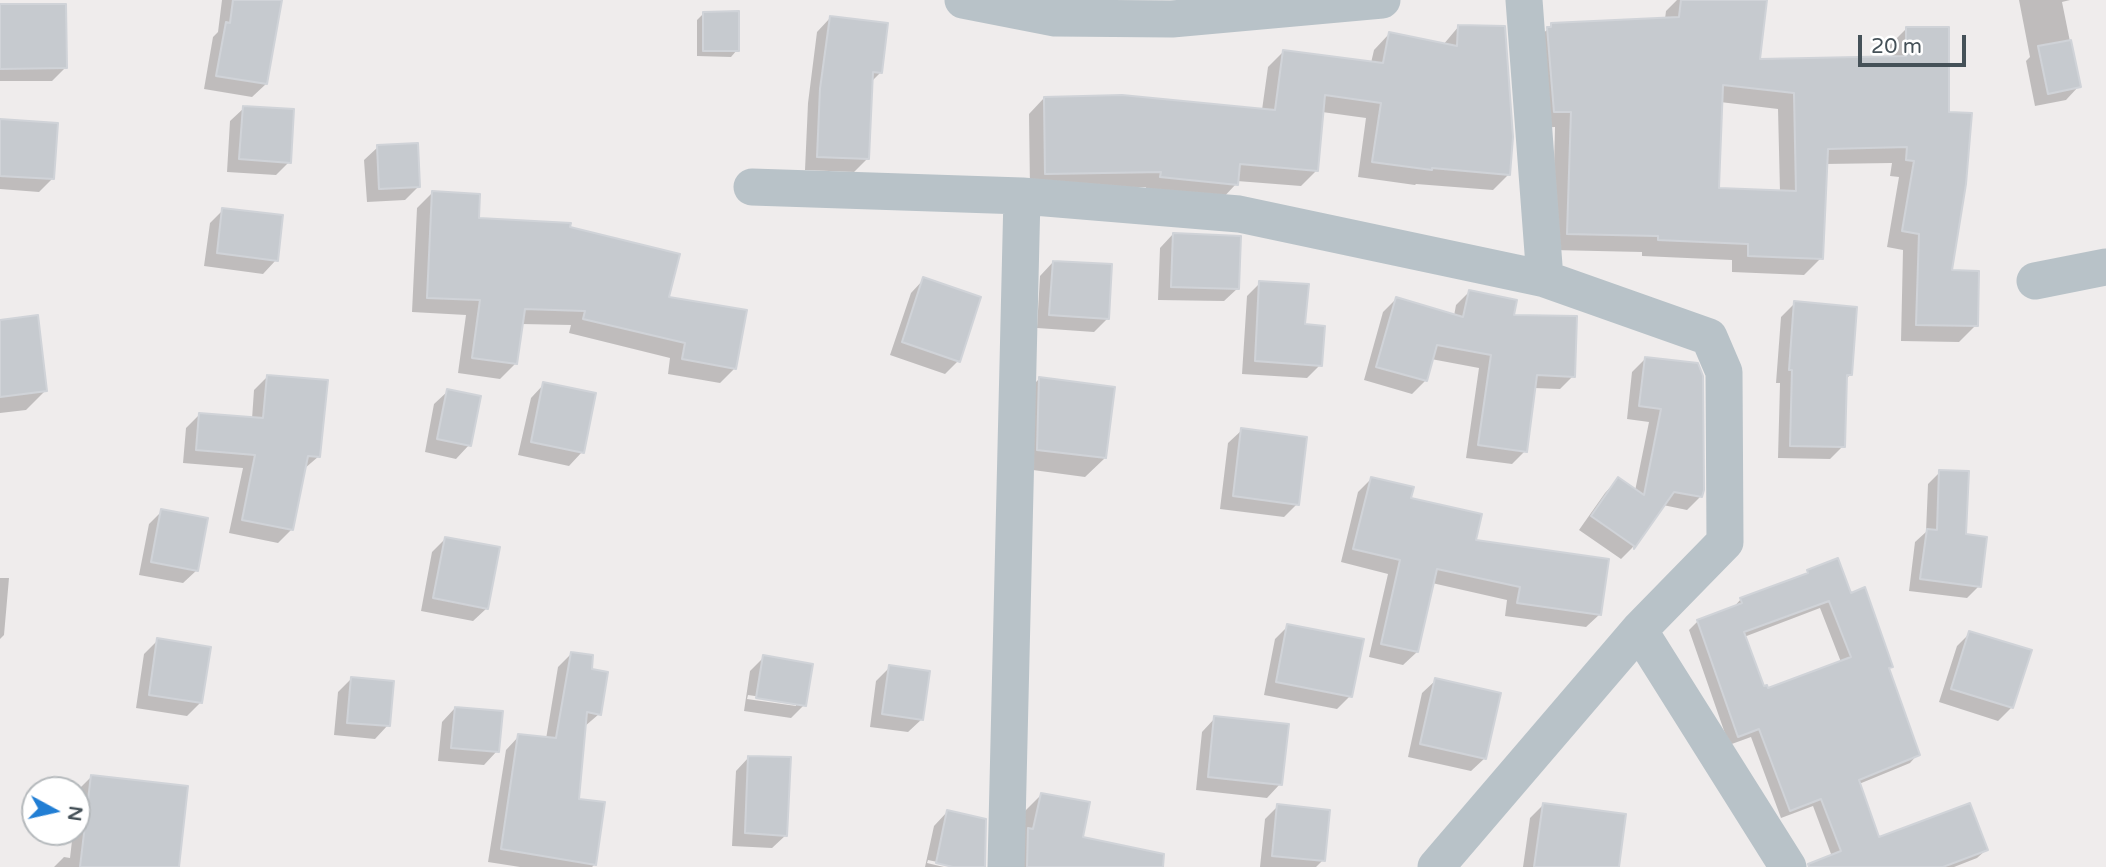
<!DOCTYPE html>
<style>
body{margin:0}
#map{position:relative;width:2106px;height:867px;overflow:hidden;background:#efecec;font-family:"Varela Round",sans-serif}
canvas{display:block}
.north{position:absolute;left:21px;top:776px;width:70px;height:70px;box-sizing:border-box;background:#fff;border:2px solid #b5b9bc;border-radius:50%;rotate:98deg;font-size:19px;font-weight:700;line-height:28px;text-align:center;color:#455158}
.north::after{content:'';display:block;margin:auto;width:24px;height:32px;background:#217ed4;clip-path:polygon(50% 0,100% 100%,50% 72%,0 100%)}
.scale{position:absolute;left:1858px;top:35px;width:108px;height:32px;box-sizing:border-box;border:4px solid #455158;border-top:0;padding-left:9px;font-size:21px;line-height:24px;white-space:nowrap;color:#455158;-webkit-text-stroke:5px #fff;paint-order:stroke}
</style>
<div id="map">
<canvas width="2106" height="867"></canvas>
<div class="north">N</div>
<div class="scale">20 m</div>
</div>
<script>
const ctx = document.querySelector('canvas').getContext('2d');
ctx.lineJoin = 'round';
function fillPath(path, color) { ctx.fillStyle = color; ctx.fill(path, 'evenodd'); }
const poly = rows => new Path2D(rows.map(r => 'M' + r).join(''));
function strokePath(path, color, width, dash) { ctx.strokeStyle = color; ctx.lineWidth = width; ctx.lineCap = dash ? 'butt' : 'round'; ctx.setLineDash(dash || []); ctx.stroke(path); }
const shadow = poly([
 [222,0,282,0,266,84,252,97,204,89,213,37,218,32],
 [1677,0,1737,0,1758,61,1890,58,1890,45,1907,28,1950,272,1976,325,1959,342,1901,341,1903,250,1887,247,1899,177,1890,176,1892,163,1825,164,1821,258,1804,275,1732,272,1732,260,1642,256,1642,252,1552,250,1555,127,1537,128,1531,45,1552,25,1665,19,1666,11],
 [1720,102,1778,109,1780,192,1717,189],
 [2019,0,2070,0,2062,2,2079,86,2066,100,2035,106,2026,61,2030,57],
 [0,6,65,68,52,81,0,81],
 [704,13,737,50,731,57,697,56,697,20],
 [830,18,880,73,871,82,867,159,854,172,805,170,808,103,817,32],
 [1459,26,1509,174,1493,190,1416,184,1415,185,1358,177,1366,118,1322,112,1317,170,1301,186,1237,181,1236,184,1221,200,1145,192,1146,187,1030,189,1029,114,1044,98,1262,110,1268,67,1284,51,1371,63,1374,50,1389,34,1443,45],
 [244,108,289,162,276,175,227,172,230,121],
 [0,121,53,178,39,192,0,189],
 [378,147,418,187,405,200,367,202,364,160],
 [432,193,477,220,569,228,667,299,735,368,720,383,668,374,670,358,569,333,571,325,521,324,516,363,500,379,458,373,466,315,412,312,417,208],
 [223,210,276,260,263,274,204,266,210,223],
 [1173,234,1238,288,1224,301,1158,300,1160,248],
 [1053,262,1107,319,1094,332,1037,328,1040,276],
 [924,279,958,361,945,374,890,355,911,293],
 [1260,283,1304,325,1320,365,1307,378,1242,374,1247,296],
 [1469,292,1512,316,1573,376,1560,389,1534,388,1525,451,1512,464,1466,458,1479,368,1431,359,1425,381,1412,394,1364,380,1383,312,1396,299,1454,316,1456,305],
 [1795,303,1850,375,1845,380,1843,446,1830,459,1778,458,1780,383,1776,383,1781,317],
 [0,322,46,390,26,410,0,413],
 [1645,359,1700,497,1687,510,1663,505,1632,548,1621,559,1579,530,1605,493,1618,479,1635,491,1649,422,1627,419,1632,372],
 [268,376,319,456,304,469,292,529,278,543,229,533,243,468,183,463,186,428,199,415,252,419,254,390],
 [1039,379,1105,458,1085,477,1018,468,1020,398],
 [544,384,582,452,569,466,518,455,531,398],
 [448,391,469,445,456,459,425,452,434,404],
 [1242,430,1297,504,1284,517,1220,509,1228,443],
 [1940,472,1964,536,1979,586,1967,598,1909,591,1915,542,1926,532,1928,484],
 [1371,479,1409,500,1474,542,1600,614,1586,627,1505,616,1507,600,1432,583,1417,652,1403,665,1369,657,1388,574,1341,562,1358,492],
 [162,511,197,570,183,583,139,575,149,524],
 [446,538,487,608,473,621,421,611,432,552],
 [1808,572,1849,595,1891,666,1887,670,1918,754,1910,763,1859,784,1878,839,1986,850,1977,858,1954,867,1841,867,1834,862,1813,806,1781,818,1751,737,1729,745,1689,630,1698,621,1732,609,1741,599,1803,576],
 [1820,608,1841,662,1767,690,1763,688,1744,637],
 [0,578,9,578,4,635,0,639],
 [1288,626,1350,696,1337,709,1264,695,1275,639],
 [1970,633,2011,708,1998,721,1939,702,1957,646],
 [158,640,200,703,187,716,136,708,144,654],
 [571,654,599,714,584,727,577,800,595,864,592,867,520,867,488,862,506,750,519,736,546,739,558,667],
 [764,657,804,705,791,718,744,711,750,671],
 [748,695,796,702,796,706,747,699],
 [890,667,922,719,908,732,870,727,876,681],
 [351,679,388,725,375,739,334,735,338,692],
 [1436,680,1485,758,1471,771,1408,757,1422,693],
 [455,708,497,751,484,765,438,761,442,722],
 [1215,718,1280,784,1267,798,1196,790,1202,732],
 [749,757,786,835,772,848,732,846,736,771],
 [91,777,145,867,54,867,64,857,70,858,73,832,77,832,78,790],
 [1042,794,1081,838,1127,867,1011,867,1025,811],
 [1543,805,1617,867,1523,867,1530,818],
 [1278,806,1323,860,1316,867,1260,867,1265,819],
 [947,812,961,867,928,860,927,863,944,867,925,867,934,826]
]);
const building = poly([
 [233,0,282,0,267,84,216,76,226,22,230,23,233,0],
 [1681,0,1767,0,1760,59,1906,56,1906,27,1949,27,1949,112,1972,113,1966,184,1952,270,1979,271,1978,326,1916,325,1919,234,1902,231,1914,161,1906,160,1907,147,1828,149,1823,259,1748,256,1748,244,1658,240,1658,236,1567,234,1571,112,1554,112,1547,27,1551,27,1551,23,1679,17,1681,0],
 [1723,85,1794,93,1796,191,1719,188,1723,85],
 [0,4,66,4,67,68,0,69,0,4],
 [739,11,739,51,703,51,703,12,739,11],
 [830,16,888,23,882,73,873,72,869,159,817,157,820,89,830,16],
 [1458,25,1505,26,1513,137,1510,175,1432,168,1432,170,1372,162,1381,103,1325,95,1318,171,1240,164,1238,185,1160,177,1161,172,1045,174,1044,97,1122,95,1275,110,1283,50,1383,63,1389,32,1457,46,1458,25],
 [2071,40,2081,87,2048,94,2038,46,2071,40],
 [243,106,294,109,291,163,239,159,243,106],
 [0,119,58,123,54,179,0,176,0,119],
 [418,143,420,187,379,189,377,145,418,143],
 [432,191,480,194,479,218,571,223,570,227,680,254,669,297,747,310,736,369,682,359,685,343,583,319,585,311,525,309,517,364,472,358,480,300,427,298,432,191],
 [222,208,283,215,278,261,217,253,222,208],
 [1173,233,1241,236,1239,289,1171,287,1173,233],
 [1053,261,1112,264,1109,319,1049,315,1053,261],
 [923,277,981,297,960,362,902,342,923,277],
 [1259,281,1309,284,1305,324,1325,326,1322,366,1255,361,1259,281],
 [1469,290,1517,300,1514,315,1577,316,1575,377,1537,375,1527,452,1478,445,1491,355,1437,345,1427,381,1376,367,1396,297,1463,317,1469,290],
 [1794,301,1857,307,1852,375,1847,375,1845,447,1790,446,1792,370,1789,370,1794,301],
 [38,315,47,391,0,397,0,320,38,315],
 [1645,357,1698,363,1703,376,1704,490,1702,497,1674,492,1634,549,1634,546,1591,516,1618,477,1644,495,1661,409,1639,406,1645,357],
 [267,375,328,380,320,457,308,456,293,530,242,520,255,455,196,450,199,413,263,418,267,375],
 [1039,377,1115,387,1106,458,1037,450,1039,377],
 [543,382,596,393,584,453,531,442,543,382],
 [447,389,481,396,471,446,437,439,447,389],
 [1241,428,1307,437,1299,505,1233,496,1241,428],
 [1939,470,1969,471,1966,534,1987,537,1981,587,1920,579,1927,529,1937,530,1939,470],
 [1371,477,1414,487,1411,498,1482,514,1476,540,1609,559,1601,615,1517,603,1520,587,1437,569,1418,652,1381,644,1400,560,1353,549,1371,477],
 [161,509,208,518,198,571,151,562,161,509],
 [445,537,500,547,488,609,433,598,445,537],
 [1838,558,1851,593,1865,587,1893,667,1889,668,1920,755,1859,780,1879,837,1970,803,1988,850,1943,867,1809,867,1808,864,1841,851,1821,799,1790,811,1759,729,1738,737,1697,620,1742,603,1740,598,1808,573,1807,570,1838,558],
 [1829,601,1851,657,1768,688,1767,685,1764,686,1744,632,1829,601],
 [1287,624,1364,639,1352,697,1276,682,1287,624],
 [1969,631,2032,650,2013,708,1951,689,1969,631],
 [157,638,211,647,202,703,149,695,157,638],
 [571,652,593,655,592,669,608,672,601,715,587,712,579,799,605,802,596,865,501,849,518,734,556,738,571,652],
 [763,655,813,664,806,706,756,698,763,655],
 [889,665,930,671,923,720,882,714,889,665],
 [351,677,394,681,390,726,347,723,351,677],
 [1435,678,1501,693,1486,759,1420,744,1435,678],
 [455,707,503,711,499,752,451,748,455,707],
 [1214,716,1289,724,1282,785,1208,777,1214,716],
 [748,756,791,757,787,836,745,833,748,756],
 [91,775,188,786,179,867,80,867,91,775],
 [1041,793,1090,802,1083,837,1164,854,1163,867,1027,867,1028,828,1033,829,1041,793],
 [1543,803,1626,814,1619,867,1534,867,1543,803],
 [1277,804,1330,810,1325,861,1272,856,1277,804],
 [947,810,986,819,985,867,953,867,936,863,947,810]
]);
const minor = poly([
 [963,0,1055,18,1172,19,1382,0],
 [1524,0,1545,279],
 [752,187,1022,196,1239,214,1545,279,1709,337,1724,372,1725,542,1639,630,1436,867],
 [2035,281,2106,267],
 [1639,630,1788,867],
 [1006,867,1022,196]
]);
fillPath(shadow, '#0003');
fillPath(building, '#c6cacf');
strokePath(building, '#d0d3d8', 2);
strokePath(minor, '#b8c2c8', 37);
</script>
